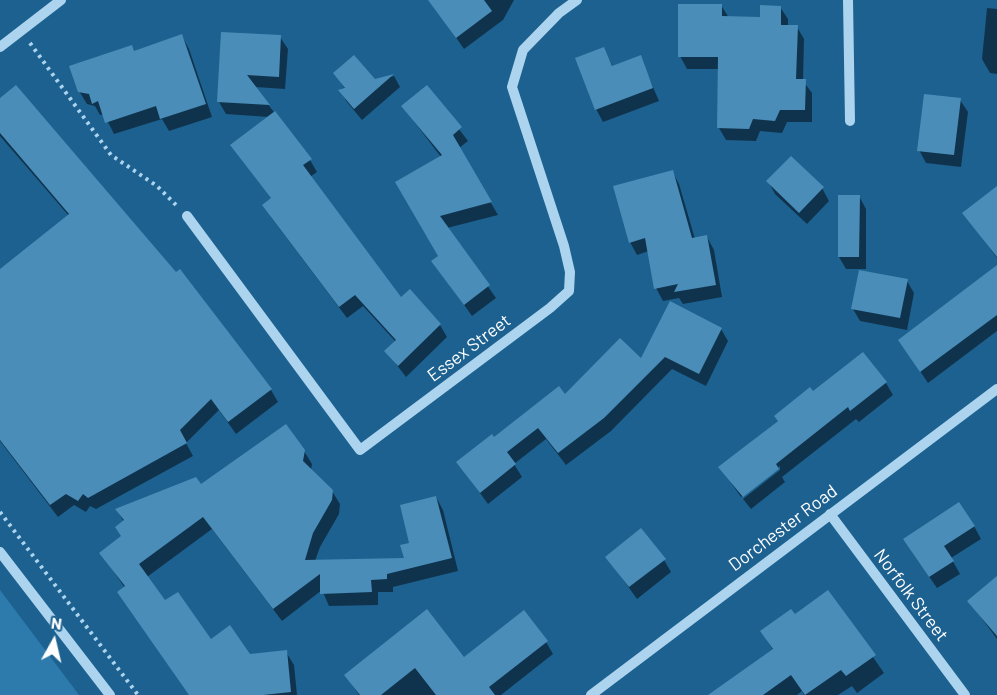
<!DOCTYPE html>
<style>
body{margin:0}
#map{position:relative;width:997px;height:695px;overflow:hidden;background:#1d6190;font-family:Barlow,sans-serif}
canvas{display:block}
.north{position:absolute;left:24px;top:611px;width:60px;height:60px;-webkit-text-stroke:4px #1d6190;paint-order:stroke;rotate:8deg;font-size:16px;font-weight:700;line-height:24px;text-align:center;color:#fff}
.north::after{content:'';display:block;margin:auto;width:21px;height:27px;background:#fff;clip-path:polygon(50% 0,100% 100%,50% 72%,0 100%)}
</style>
<div id="map">
<canvas width="997" height="695"></canvas>
<div class="north">N</div>
</div>
<script>
const ctx = document.querySelector('canvas').getContext('2d');
ctx.lineJoin = 'round';
function fillPath(path, color) { ctx.fillStyle = color; ctx.fill(path, 'evenodd'); }
const poly = rows => new Path2D(rows.map(r => 'M' + r).join(''));
function strokePath(path, color, width, dash) { ctx.strokeStyle = color; ctx.lineWidth = width; ctx.lineCap = dash ? 'butt' : 'round'; ctx.setLineDash(dash || []); ctx.stroke(path); }
function drawText(font, color, halo, rows, align = 'center') {
  ctx.font = font + ' Barlow,sans-serif'; ctx.lineWidth = 4.5; ctx.setLineDash([]); ctx.textBaseline = 'middle'; ctx.strokeStyle = halo; ctx.fillStyle = color; for (const [text, x, y, turn = 0] of rows) {
    ctx.save(); ctx.translate(x, y); ctx.rotate((+turn || 0) * Math.PI / 180); ctx.textAlign = isNaN(turn) ? turn : align; if (halo) ctx.strokeText(text, 0, 0); ctx.fillText(text, 0, 0); ctx.restore();
  }
}
const green = poly([
 [0,590,79,695,0,695]
]);
const shadow = poly([
 [442,0,514,0,503,20,464,49,434,6],
 [721,5,729,18,761,19,780,7,788,19,788,26,797,27,804,39,803,81,812,93,812,122,787,122,782,133,760,131,756,141,726,140,719,128,719,69,687,69,680,56],
 [987,8,997,9,997,74,990,73,982,59],
 [182,36,189,49,212,117,169,131,162,119,114,134,104,114,100,115,95,106,87,104,79,91],
 [280,37,288,49,285,89,255,87,310,160,317,172,310,177,401,299,440,325,447,337,406,377,386,351,396,342,363,306,347,318,271,217,272,199,232,145,269,117,226,114,219,102],
 [604,49,613,67,640,57,659,101,603,122,596,109],
 [335,73,375,81,394,76,400,87,362,120,347,102,340,91,345,89],
 [427,87,468,141,459,148,498,215,447,228,496,298,472,316,433,261,440,256,397,182,441,157,403,107],
 [0,100,271,390,278,402,236,434,219,410,186,443,193,456,96,509,90,506,86,512,74,505,58,517,0,441,0,272,69,216,0,136],
 [960,100,968,112,961,167,926,163,919,150],
 [672,171,679,184,695,239,707,237,714,250,722,297,683,304,679,298,663,301,656,288,649,251,637,255,630,242],
 [768,181,822,188,829,201,807,224,775,194],
 [997,187,997,258,964,213],
 [859,196,866,209,866,269,846,269,839,257],
 [907,281,914,293,907,330,860,321,853,309],
 [997,281,997,331,928,383,908,353],
 [721,329,728,341,706,386,672,369,611,431,566,465,546,439,514,464,522,477,488,504,458,463,565,396],
 [886,383,893,395,859,422,856,419,782,477,785,482,751,509,743,499,780,470,780,466,741,497,720,467,813,393],
 [304,451,312,464,311,470,332,491,340,504,339,514,320,547,315,561,406,559,411,544,436,497,443,510,458,571,393,587,393,592,378,592,378,605,329,606,322,590,282,621,212,529,147,577,165,602,211,641,250,656,286,652,294,665,297,695,190,695,125,588,101,553,122,537,124,522,117,510,201,487],
 [974,526,981,539,951,558,960,574,937,588,912,552],
 [607,557,664,560,671,572,637,599],
 [997,578,997,639,969,601],
 [828,592,884,673,857,693,852,686,838,695,804,695,802,691,797,695,711,695,773,650,762,632,794,616],
 [546,642,553,654,501,695,359,695,346,675,464,659]
]);
const building = poly([
 [428,0,484,0,492,11,456,38],
 [678,4,722,4,722,16,760,17,760,5,781,6,781,25,798,25,796,79,806,79,805,110,780,110,775,121,753,119,749,129,717,128,718,57,678,57],
 [221,32,281,35,279,77,247,75,270,105,217,102],
 [182,34,206,104,160,119,156,106,105,123,98,101,92,104,89,94,78,92,69,66,132,45,134,51],
 [604,47,612,66,641,55,653,88,595,110,575,58],
 [354,55,375,79,394,74,354,109,338,90,345,88,333,73],
 [16,85,176,272,180,269,272,389,228,422,211,399,180,430,187,443,88,498,83,494,78,501,66,494,50,505,0,440,0,269,69,214,0,133,0,98],
 [427,85,462,127,453,135,492,202,440,216,490,285,464,305,431,261,438,256,395,182,442,155,401,106],
 [924,94,961,98,954,155,917,151],
 [275,111,312,159,303,165,401,297,410,289,441,324,398,366,384,351,396,340,355,295,339,307,262,205,271,198,230,145],
 [791,156,824,187,799,213,766,181],
 [673,170,692,238,707,235,716,285,674,292,678,284,654,289,645,238,629,243,613,186],
 [997,186,997,257,962,213],
 [838,195,860,195,859,257,838,257],
 [997,265,997,315,920,372,898,340],
 [859,270,908,279,900,318,851,309],
 [670,301,722,328,699,374,665,357,604,418,558,453,538,428,507,452,516,464,480,493,456,462,492,434,494,437,559,386,565,394,620,338,641,358],
 [863,352,887,382,850,411,848,407,776,464,779,469,743,497,718,467,778,421,774,416,810,387,813,391],
 [286,424,305,450,303,461,333,490,332,500,313,533,305,560,404,558,400,545,409,543,400,505,436,496,452,558,387,574,387,579,371,580,372,592,320,594,320,574,273,609,203,517,139,564,165,600,178,592,211,639,230,625,250,654,287,650,291,692,263,695,189,695,117,592,125,586,99,553,121,536,115,527,124,520,115,509,196,477,201,484],
 [959,502,975,526,944,546,954,561,929,577,903,539],
 [641,528,666,559,629,587,605,557],
 [997,576,997,636,967,601],
 [828,590,876,655,846,676,841,670,805,695,791,675,763,695,708,695,773,649,760,631,791,609,795,614],
 [427,609,464,657,524,610,548,641,489,687,495,695,436,695,415,668,381,695,360,695,344,675]
]);
const path = poly([
 [30,43,111,155,157,186,176,205],
 [0,512,138,695]
]);
const minor = poly([
 [848,0,850,121],
 [0,47,61,0],
 [187,216,360,450,550,308,569,291,570,272,564,246,512,87,523,50,559,13,577,0],
 [830,514,965,695],
 [0,552,110,695],
 [591,695,997,389]
]);
const streetNames = [
 ["Essex Street",469,348,-37],
 ["Dorchester Road",783,528,-37],
 ["Norfolk Street",911,595,53]
];
fillPath(green, '#2d7aac');
fillPath(shadow, '#0007');
fillPath(building, '#4a8db9');
strokePath(path, '#acd4ee', 4, [3, 4.5]);
strokePath(minor, '#acd4ee', 10);
drawText('18px', '#fff', '#1d6190', streetNames);
</script>
